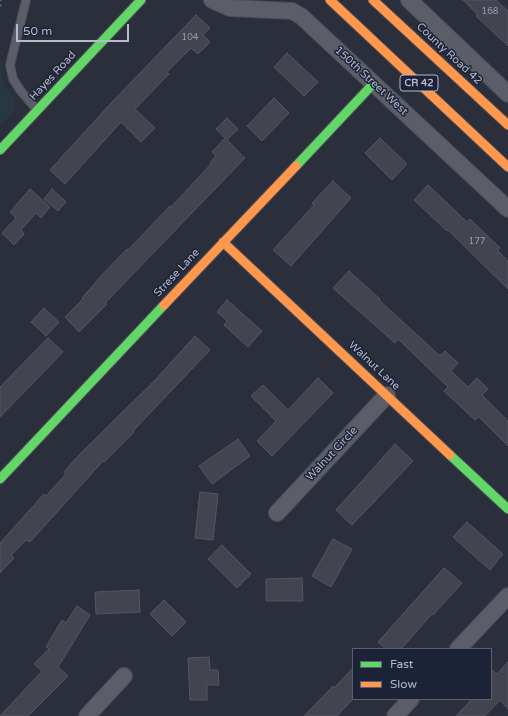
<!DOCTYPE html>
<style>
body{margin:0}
#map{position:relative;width:508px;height:716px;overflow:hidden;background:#2b2e3b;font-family:"Varela Round",sans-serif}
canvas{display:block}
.legend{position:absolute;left:352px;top:648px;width:140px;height:52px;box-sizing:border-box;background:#1d2337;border:1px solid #5a5f73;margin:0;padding:5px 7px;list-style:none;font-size:12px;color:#b5bacc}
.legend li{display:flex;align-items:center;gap:8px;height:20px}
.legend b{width:20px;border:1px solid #5a5f73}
.scale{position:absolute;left:16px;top:24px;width:113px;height:18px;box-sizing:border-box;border:2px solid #b5bacc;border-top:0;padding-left:5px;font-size:12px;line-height:14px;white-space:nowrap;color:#b5bacc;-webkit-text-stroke:3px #1d2337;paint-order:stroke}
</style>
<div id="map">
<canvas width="508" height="716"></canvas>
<ul class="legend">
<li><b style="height:5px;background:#63d668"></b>Fast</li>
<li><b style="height:5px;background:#ff974d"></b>Slow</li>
</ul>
<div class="scale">50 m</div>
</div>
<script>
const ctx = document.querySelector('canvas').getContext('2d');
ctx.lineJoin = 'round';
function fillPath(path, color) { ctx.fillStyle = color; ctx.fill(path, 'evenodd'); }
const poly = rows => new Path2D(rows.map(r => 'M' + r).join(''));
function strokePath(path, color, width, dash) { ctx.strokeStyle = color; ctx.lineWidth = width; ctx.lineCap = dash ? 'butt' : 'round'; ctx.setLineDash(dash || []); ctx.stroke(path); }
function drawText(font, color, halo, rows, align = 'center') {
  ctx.font = font + ' "Varela Round",sans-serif'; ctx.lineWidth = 3; ctx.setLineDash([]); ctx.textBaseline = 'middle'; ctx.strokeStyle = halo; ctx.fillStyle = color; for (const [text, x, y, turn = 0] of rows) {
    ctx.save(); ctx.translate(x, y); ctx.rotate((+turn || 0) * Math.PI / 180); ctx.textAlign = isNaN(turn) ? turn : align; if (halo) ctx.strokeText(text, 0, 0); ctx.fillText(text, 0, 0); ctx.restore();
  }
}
const green = poly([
 [0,61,3,61,1,75,5,87,15,100,14,111,0,125]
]);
const building = poly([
 [463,0,496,0,508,11,508,46,476,16,478,15,463,0],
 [196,15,210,28,203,35,210,42,198,54,191,48,167,72,169,74,135,109,155,128,141,142,121,122,65,184,50,170,112,102,196,15],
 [287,53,318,82,304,96,274,67,287,53],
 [274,98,289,113,262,141,247,126,274,98],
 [227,118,238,129,227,140,245,158,105,303,107,304,79,332,65,317,83,299,82,298,102,275,127,249,128,250,170,206,171,207,211,164,210,163,216,156,212,152,225,138,216,129,227,118],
 [380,138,407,164,392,180,365,153,380,138],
 [333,181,351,198,291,266,273,250,314,205,312,203,333,181],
 [428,185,467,222,470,219,500,248,497,250,508,261,508,289,448,230,447,231,414,200,428,185],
 [30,189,50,207,41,218,36,213,21,230,24,234,14,245,2,233,16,218,10,212,30,189],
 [52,189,66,202,58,211,44,199,52,189],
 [349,271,380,299,379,300,440,356,445,351,458,363,451,371,468,387,477,378,488,389,482,395,508,421,508,446,479,417,475,420,444,391,448,387,398,339,395,343,333,288,349,271],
 [227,300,262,331,248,347,224,325,227,321,217,312,227,300],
 [44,308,59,322,46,336,31,322,44,308],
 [195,336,210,350,133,431,134,432,104,462,103,461,30,542,26,540,11,555,14,558,0,573,0,543,44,494,46,496,66,474,64,472,79,455,158,377,195,336],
 [48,338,63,352,0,417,0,387,48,338],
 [318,378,333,393,272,456,257,441,276,421,251,396,263,385,288,410,318,378],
 [238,439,250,456,212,484,199,466,238,439],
 [395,444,413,461,352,525,336,510,395,444],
 [200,492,218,494,213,540,195,538,200,492],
 [467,522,503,554,490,570,453,537,467,522],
 [333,539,352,549,331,587,312,576,333,539],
 [222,545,251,574,237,588,208,559,222,545],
 [444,568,462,583,433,615,432,614,401,649,386,649,378,642,444,568],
 [302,578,303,601,266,601,266,579,302,578],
 [139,590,140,612,96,614,95,592,139,590],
 [164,600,186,622,172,636,150,614,164,600],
 [77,606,90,615,58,667,68,676,28,716,0,716,42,671,34,664,49,649,46,647,62,620,66,623,77,606],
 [209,657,210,670,218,670,219,685,207,685,207,700,190,700,188,658,209,657],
 [508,662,508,709,500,700,485,716,456,716,472,699,491,699,491,669,497,674,508,662],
 [353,668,353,699,337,716,304,716,333,686,334,688,353,668]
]);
const path = poly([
 [0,7,1,0]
]);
const lane = poly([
 [26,0,10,65,13,79,20,90,37,110]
]);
const street = poly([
 [212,0,230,8,292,11,301,16,508,209],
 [409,0,508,94],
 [277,513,387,395],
 [458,649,508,596],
 [87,716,124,676],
 [395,716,411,699]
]);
const fast = poly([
 [0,150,141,0],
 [296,166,373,84],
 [450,455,508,509],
 [0,479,164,305]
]);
const slow = poly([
 [330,0,508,167],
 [373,0,508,125],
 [223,242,450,455],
 [164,305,296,166]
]);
const numberNames = [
 ["168",490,12],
 ["104",190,38],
 ["177",477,242]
];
const shields = [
 [419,83,38]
];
const shieldNames = [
 ["CR 42",419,83]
];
const streetNames = [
 ["County Road 42",449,54,43],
 ["Hayes Road",53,76,-47],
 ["150th Street West",371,81,43],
 ["Strese Lane",177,273,-47],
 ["Walnut Lane",374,366,43],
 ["Walnut Circle",332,454,-47]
];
fillPath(green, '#273842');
fillPath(building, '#424450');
strokePath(building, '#535763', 1);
strokePath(lane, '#494b55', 10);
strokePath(street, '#494b55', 18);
strokePath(fast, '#494b55', 11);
strokePath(slow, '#494b55', 11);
strokePath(path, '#585c66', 2.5, [3, 3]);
strokePath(lane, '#5b5e68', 8);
strokePath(street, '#5b5e68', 16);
strokePath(fast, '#63d668', 9);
strokePath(slow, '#ff974d', 9);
drawText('9px', '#989cad', null, numberNames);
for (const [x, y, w] of shields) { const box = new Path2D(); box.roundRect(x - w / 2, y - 8, w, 16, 3); ctx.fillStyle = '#1d2337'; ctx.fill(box); strokePath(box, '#b5bacc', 1); }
drawText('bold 10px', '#b5bacc', null, shieldNames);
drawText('11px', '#b5bacc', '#1d2337', streetNames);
</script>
